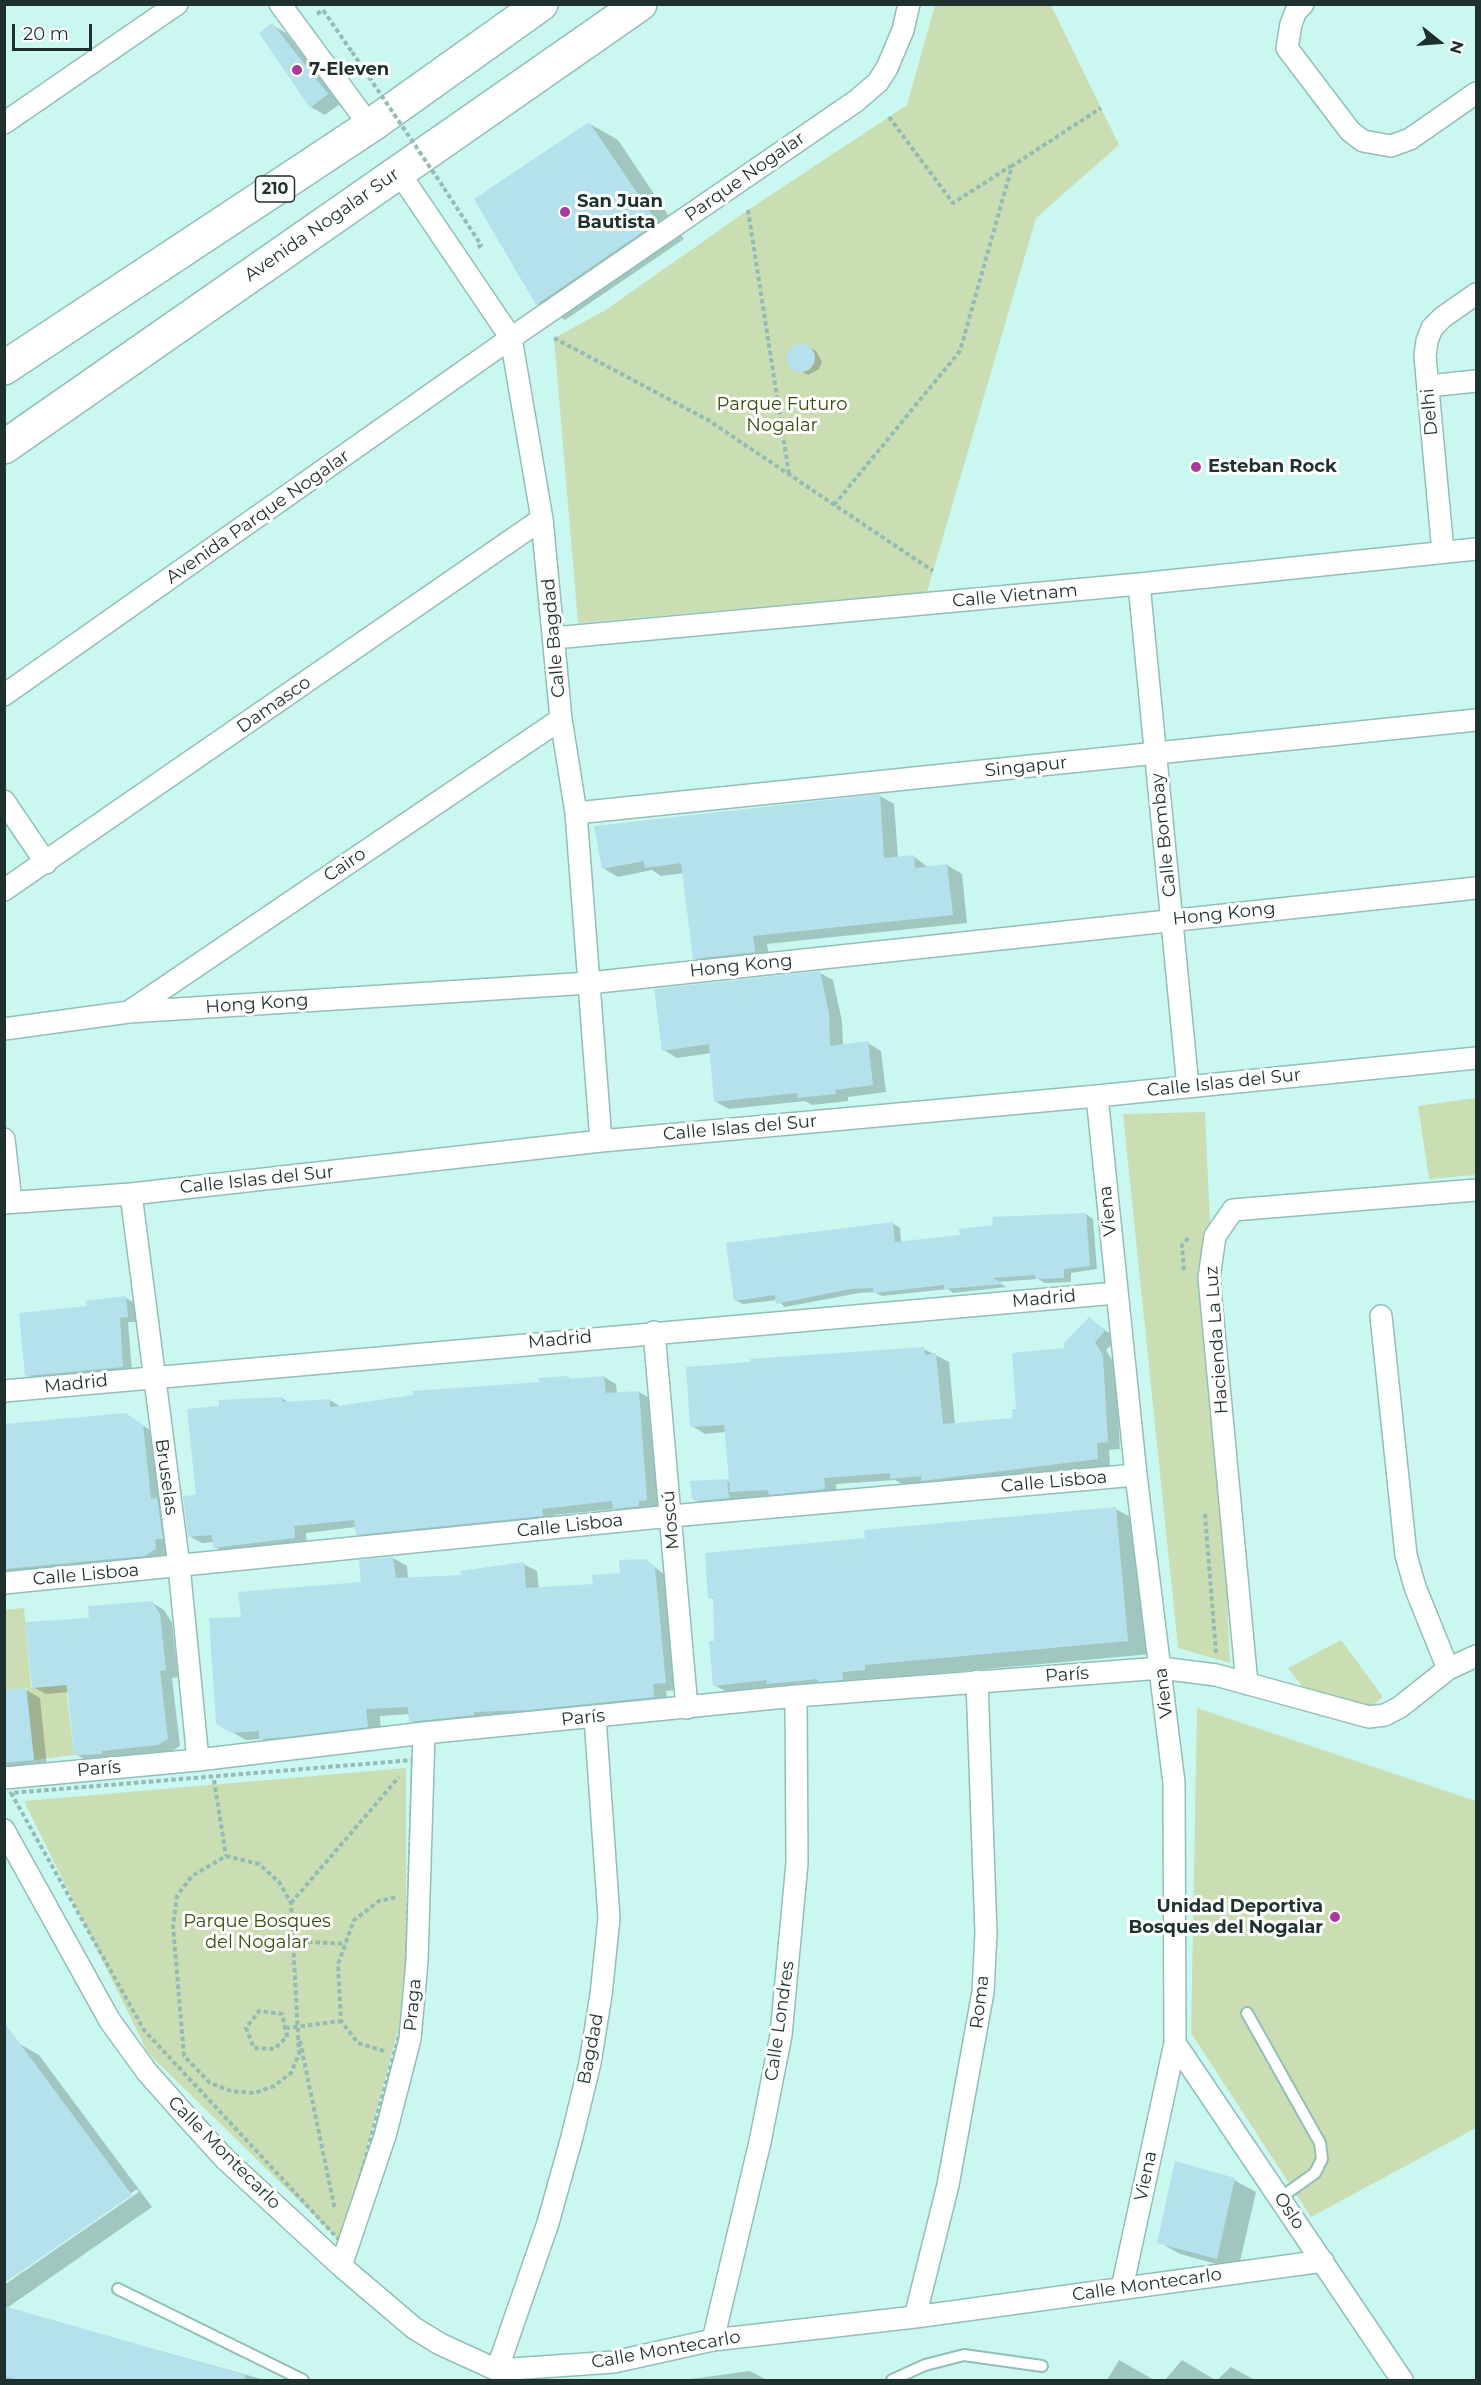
<!DOCTYPE html>
<meta charset="utf-8">
<style>
body{margin:0}
#map{position:relative;width:1481px;height:2385px;overflow:hidden;background:#caf8f1;font-family:Montserrat,sans-serif}
canvas{display:block}
.frame{position:absolute;inset:0;border:6px solid #1f312f;pointer-events:none}
.north{position:absolute;left:1409px;top:12px;width:60px;height:60px;-webkit-text-stroke:4px #fff;paint-order:stroke;rotate:107deg;font-size:16px;font-weight:700;line-height:24px;text-align:center;color:#1f312f}
.north::after{content:'';display:block;margin:auto;width:21px;height:27px;background:#1f312f;clip-path:polygon(50% 0,100% 100%,50% 72%,0 100%)}
.scale{position:absolute;left:12px;top:24px;width:80px;height:27px;box-sizing:border-box;border:3px solid #1f312f;border-top:0;padding-left:8px;font-size:18px;line-height:21px;white-space:nowrap;color:#1f312f;-webkit-text-stroke:4px #fff;paint-order:stroke}
</style>
<div id="map">
<canvas width="1481" height="2385"></canvas>
<div class="frame"></div>
<div class="north">N</div>
<div class="scale">20 m</div>
</div>
<script>
const ctx = document.querySelector('canvas').getContext('2d');
ctx.lineJoin = 'round';
function fillPath(path, color) { ctx.fillStyle = color; ctx.fill(path, 'evenodd'); }
const poly = rows => new Path2D(rows.map(r => 'M' + r).join(''));
function strokePath(path, color, width, dash) { ctx.strokeStyle = color; ctx.lineWidth = width; ctx.lineCap = dash ? 'butt' : 'round'; ctx.setLineDash(dash || []); ctx.stroke(path); }
function drawText(font, color, halo, rows, align = 'center') {
  ctx.font = font + ' Montserrat,sans-serif'; ctx.lineWidth = 6; ctx.setLineDash([]); ctx.textBaseline = 'middle'; ctx.strokeStyle = halo; ctx.fillStyle = color; for (const [text, x, y, turn = 0] of rows) {
    ctx.save(); ctx.translate(x, y); ctx.rotate((+turn || 0) * Math.PI / 180); ctx.textAlign = isNaN(turn) ? turn : align; if (halo) ctx.strokeText(text, 0, 0); ctx.fillText(text, 0, 0); ctx.restore();
  }
}
const green = poly([
 [935,5,1051,5,1119,145,1036,218,927,592,578,623,554,338,604,311,748,210,907,105],
 [1476,1098,1476,1175,1429,1179,1418,1106],
 [1205,1112,1230,1663,1178,1648,1123,1114],
 [24,1608,31,1687,65,1680,74,1755,34,1760,27,1688,5,1690,4,1610],
 [1341,1640,1383,1697,1365,1711,1306,1691,1288,1668],
 [1197,1708,1476,1801,1476,2128,1311,2217,1191,2033],
 [406,1768,406,1999,342,2243,148,2053,24,1801]
]);
const shadow = poly([
 [272,25,286,33,341,103,325,115,311,107],
 [590,124,618,140,684,239,565,320,537,304,476,199],
 [796,346,809,347,816,351,822,362,819,369,808,375,793,367,788,360,790,351],
 [880,796,894,804,898,858,913,856,929,868,947,865,962,874,967,923,767,944,770,960,709,967,695,958,684,873,661,876,652,870,618,877,603,868],
 [820,973,833,980,842,1021,843,1046,868,1043,881,1051,886,1092,848,1097,848,1101,812,1105,805,1101,729,1109,716,1102,711,1053,677,1058,664,1050],
 [1086,1214,1093,1219,1097,1269,1071,1273,1071,1282,1045,1283,1038,1279,997,1282,1007,1287,953,1293,948,1289,882,1296,874,1292,859,1293,785,1307,777,1300,743,1304,735,1300,892,1223,900,1228,901,1242,961,1236],
 [126,1298,135,1303,136,1322,128,1322,132,1371,36,1381,27,1375,89,1307],
 [1090,1319,1117,1339,1106,1350,1115,1365,1120,1449,1109,1450,1110,1466,935,1487,904,1485,895,1480,836,1484,837,1496,748,1498,749,1510,717,1512,696,1500,727,1480,731,1483,726,1432,705,1434,692,1426,924,1349,949,1362,955,1425,1015,1419,1018,1410],
 [567,1377,572,1380,604,1377,616,1384,617,1394,639,1392,651,1399,659,1507,627,1515,615,1509,554,1515,555,1522,369,1541,357,1534,356,1527,306,1533,307,1544,227,1554,215,1547,214,1542,202,1543,189,1536,197,1496,282,1398,289,1403,330,1400,341,1407,542,1384],
 [138,1422,154,1433,167,1556,157,1562,4,1576,4,1427],
 [1116,1509,1139,1522,1151,1654,888,1678,888,1683,738,1698,714,1685,714,1599,709,1597,867,1539],
 [393,1558,407,1566,408,1579,464,1576,523,1564,537,1571,539,1589,594,1585,622,1574,645,1560,668,1577,679,1690,666,1691,668,1704,425,1729,411,1721,410,1714,380,1716,381,1734,274,1746,262,1739,246,1740,232,1732,242,1618,363,1583],
 [151,1602,164,1610,172,1623,178,1677,172,1678,180,1746,170,1752,88,1761,76,1754,70,1692,46,1694,33,1687,90,1620],
 [26,1690,40,1698,47,1767,4,1772,4,1692],
 [18,2043,39,2055,152,2207,4,2310,4,2285,139,2192,137,2189,4,2282],
 [1234,2180,1256,2192,1238,2270,1180,2254,1159,2242],
 [9,2309,265,2380,6,2380,4,2324],
 [1119,2360,1154,2380,1107,2380],
 [1182,2360,1210,2377,1216,2380,1165,2380],
 [1231,2367,1255,2380,1217,2380],
 [750,2371,767,2380,684,2380]
]);
const building = poly([
 [272,23,328,94,310,108,259,33],
 [589,122,657,222,536,305,474,199],
 '787 358a14 14 0 1 1 28 0a14 14 0 1 1-28 0Z',
 [880,794,884,858,914,855,915,868,947,864,953,915,753,936,755,952,693,959,681,863,645,868,644,861,602,869,594,826],
 [820,971,829,1013,830,1046,868,1041,873,1085,835,1090,836,1094,797,1098,797,1093,714,1102,709,1044,662,1051,654,989],
 [1086,1213,1090,1266,1064,1269,1064,1278,1036,1279,1035,1275,993,1278,1003,1284,944,1289,944,1285,873,1293,873,1288,850,1289,776,1304,775,1295,734,1301,726,1243,893,1222,895,1242,960,1235,959,1229,993,1225,992,1217],
 [126,1296,128,1317,120,1318,123,1367,25,1376,19,1313,87,1306,85,1301],
 [1089,1317,1105,1331,1095,1342,1103,1356,1108,1442,1097,1443,1098,1459,921,1481,921,1476,890,1479,890,1473,824,1478,825,1489,817,1490,769,1495,768,1490,730,1492,724,1425,690,1427,686,1367,750,1362,750,1359,924,1347,925,1355,936,1353,943,1424,1013,1418,1012,1409,1016,1409,1012,1353,1064,1348,1064,1343],
 [568,1376,569,1379,604,1376,606,1393,639,1391,647,1500,639,1501,639,1506,613,1509,612,1501,542,1509,543,1516,356,1535,354,1520,294,1526,295,1538,213,1548,212,1535,188,1537,183,1496,196,1495,187,1409,219,1406,219,1400,282,1397,283,1402,330,1399,330,1407,413,1395,413,1391,540,1382,538,1378],
 [126,1413,143,1425,151,1499,157,1498,163,1539,155,1539,156,1549,144,1556,4,1569,4,1424],
 [727,1479,729,1498,695,1501,692,1498,690,1481],
 [1116,1507,1128,1641,865,1665,865,1670,842,1672,843,1680,818,1682,817,1679,767,1684,767,1680,713,1686,709,1641,714,1641,713,1597,708,1598,705,1553,865,1538,864,1530],
 [393,1557,396,1578,462,1575,460,1571,524,1562,526,1588,593,1584,592,1575,620,1573,619,1560,646,1559,655,1567,666,1683,653,1684,654,1697,528,1710,474,1712,474,1715,409,1722,408,1707,366,1709,368,1727,286,1737,259,1739,259,1731,231,1733,216,1724,209,1618,241,1617,238,1592,361,1582,359,1560],
 [152,1601,160,1614,166,1670,160,1671,168,1739,157,1745,102,1751,102,1754,74,1755,67,1685,32,1688,25,1622,89,1618,88,1606],
 [26,1688,34,1760,4,1763,4,1690],
 [4,2022,132,2195,4,2283],
 [1175,2161,1235,2178,1217,2259,1157,2243],
 [4,2306,245,2375,244,2380,19,2380,4,2376]
]);
const path = poly([
 [317,14,323,10,352,52],
 [889,117,953,203,1011,166],
 [444,188,481,245,477,248],
 [748,210,789,474],
 [554,338,708,420,933,571],
 [834,505,960,351,1012,166,1101,108],
 [1184,1270,1182,1245,1190,1236],
 [1205,1514,1216,1653],
 [413,1760,405,2014,342,2243,144,2030,11,1793,413,1760],
 [214,1780,226,1856],
 [226,1856,259,1864,279,1882,291,1903,299,2054,291,2073,274,2086,255,2093,231,2091,210,2083,184,2056,173,1926,177,1896,192,1876,226,1856],
 [291,1903,399,1777],
 [293,1941,346,1944],
 [287,2037,282,2014,259,2011,246,2028,254,2048,274,2049,287,2037,287,2028,341,2021],
 [300,2041,335,2210],
 [384,2051,358,2043,341,2021,338,1964,354,1920,379,1901,397,1897]
]);
const service = poly([
 [1247,2013,1320,2143,1322,2159,1315,2173,1280,2198],
 [118,2289,303,2380],
 [892,2380,925,2365,964,2355,1042,2366]
]);
const minor = poly([
 [280,4,370,126],
 [1303,4,1296,11,1291,24,1287,48,1350,131,1363,141,1391,146,1410,139,1476,93],
 [4,123,177,4],
 [398,171,511,338,542,519,561,719,576,813,601,1141],
 [1428,386,1476,381],
 [1443,552,1425,356,1427,341,1432,328,1443,317,1476,294],
 [1139,584,1188,1087],
 [554,638,1139,584,1476,549],
 [4,695,511,338,856,101,878,82,887,68,903,30,909,4],
 [4,801,46,863],
 [576,813,1476,720],
 [4,890,542,519],
 [130,1011,561,719],
 [4,1029,129,1012,589,983,1476,888],
 [1097,1096,1136,1475,1174,1783,1175,2043,1122,2288],
 [4,1139,11,1202],
 [131,1194,179,1566,198,1760],
 [4,1203,131,1194,601,1141,1097,1096,1476,1058],
 [1381,1316,1406,1555,1415,1587,1448,1669],
 [654,1332,687,1708],
 [4,1391,1116,1293],
 [4,1583,671,1516,1136,1475],
 [1247,1684,1209,1278,1215,1236,1233,1210,1476,1190],
 [4,1778,198,1760,424,1733,796,1696,1161,1668,1216,1675,1369,1717,1385,1715,1400,1707,1448,1669,1476,1656],
 [4,1830,110,2021,147,2072,185,2115,225,2159,341,2266,414,2328,440,2344,497,2370,614,2362,713,2340,915,2317,1323,2261],
 [1175,2043,1402,2380],
 [341,2266,385,2136,410,2039,417,1961,424,1733],
 [915,2317,948,2185,983,1992,986,1933,977,1681],
 [713,2340,760,2142,781,2035,797,1863,796,1696],
 [497,2370,548,2223,572,2137,590,2063,601,1995,609,1918,595,1717]
]);
const trunk = poly([
 [4,368,370,126,541,4],
 [4,447,640,4]
]);
const pathBridge = poly([
 [352,52,444,188]
]);
const markers = [
 [297,70,6,"#a93b9a"],
 [565,212,6,"#a93b9a"],
 [1196,467,6,"#a93b9a"],
 [1335,1917,6,"#a93b9a"]
];
const shields = [
 [275,189,39]
];
const shieldNames = [
 ["210",275,189]
];
const poiNames = [
 ["7-Eleven",309,70],
 ["San Juan",577,202],
 ["Bautista",577,223],
 ["Esteban Rock",1208,467],
 ["Unidad Deportiva",1323,1907,"right"],
 ["Bosques del Nogalar",1323,1928,"right"]
];
const streetNames = [
 ["Parque Nogalar",745,177,-35],
 ["Avenida Nogalar Sur",322,225,-35],
 ["Delhi",1430,412,-95],
 ["Avenida Parque Nogalar",258,517,-35],
 ["Calle Vietnam",1015,596,-5],
 ["Calle Bagdad",554,638,-95],
 ["Damasco",274,705,-35],
 ["Singapur",1026,767,-6],
 ["Calle Bombay",1164,835,-96],
 ["Cairo",345,865,-34],
 ["Hong Kong",1224,914,-6],
 ["Hong Kong",741,966,-6],
 ["Hong Kong",257,1004,-4],
 ["Calle Islas del Sur",1224,1083,-6],
 ["Calle Islas del Sur",740,1128,-5],
 ["Calle Islas del Sur",257,1180,-6],
 ["Viena",1108,1211,-96],
 ["Madrid",1044,1299,-5],
 ["Madrid",560,1340,-5],
 ["Hacienda La Luz",1217,1340,-94],
 ["Madrid",76,1384,-6],
 ["Bruselas",166,1477,82],
 ["Calle Lisboa",1054,1482,-5],
 ["Moscú",671,1520,-95],
 ["Calle Lisboa",570,1526,-6],
 ["Calle Lisboa",86,1575,-5],
 ["París",1067,1675,-4],
 ["Viena",1164,1693,-97],
 ["París",583,1718,-6],
 ["París",99,1769,-5],
 ["Roma",980,2002,-83],
 ["Praga",413,2005,-85],
 ["Calle Londres",780,2021,-82],
 ["Bagdad",591,2049,-79],
 ["Calle Montecarlo",224,2153,45],
 ["Viena",1146,2176,-78],
 ["Oslo",1289,2211,56],
 ["Calle Montecarlo",1147,2285,-8],
 ["Calle Montecarlo",666,2350,-10]
];
const parkNames = [
 ["Parque Futuro",782,405],
 ["Nogalar",782,426],
 ["Parque Bosques",257,1922],
 ["del Nogalar",257,1943]
];
fillPath(green, '#cbdeb3');
fillPath(shadow, '#0003');
fillPath(building, '#b5e1ec');
strokePath(service, '#92beb8', 14);
strokePath(minor, '#92beb8', 24);
strokePath(trunk, '#92beb8', 36);
strokePath(path, '#95bbb5', 4, [4.5, 3]);
strokePath(service, '#fff', 10);
strokePath(minor, '#fff', 21);
strokePath(trunk, '#fff', 33);
strokePath(pathBridge, '#95bbb5', 4, [4.5, 3]);
for (const [x, y, r, color] of markers) { const dot = new Path2D(); dot.arc(x, y, r, 0, 2 * Math.PI); ctx.fillStyle = color; ctx.fill(dot); strokePath(dot, '#fff', 2); }
for (const [x, y, w] of shields) { const box = new Path2D(); box.roundRect(x - w / 2, y - 13, w, 26, 4.5); ctx.fillStyle = '#fff'; ctx.fill(box); strokePath(box, '#1f312f', 1.5); }
drawText('bold 16px', '#1f312f', null, shieldNames);
drawText('bold 18px', '#1f312f', '#fff', poiNames, 'left');
drawText('18px', '#1f312f', '#fff', streetNames);
drawText('18px', '#384e09', '#fff', parkNames);
</script>
